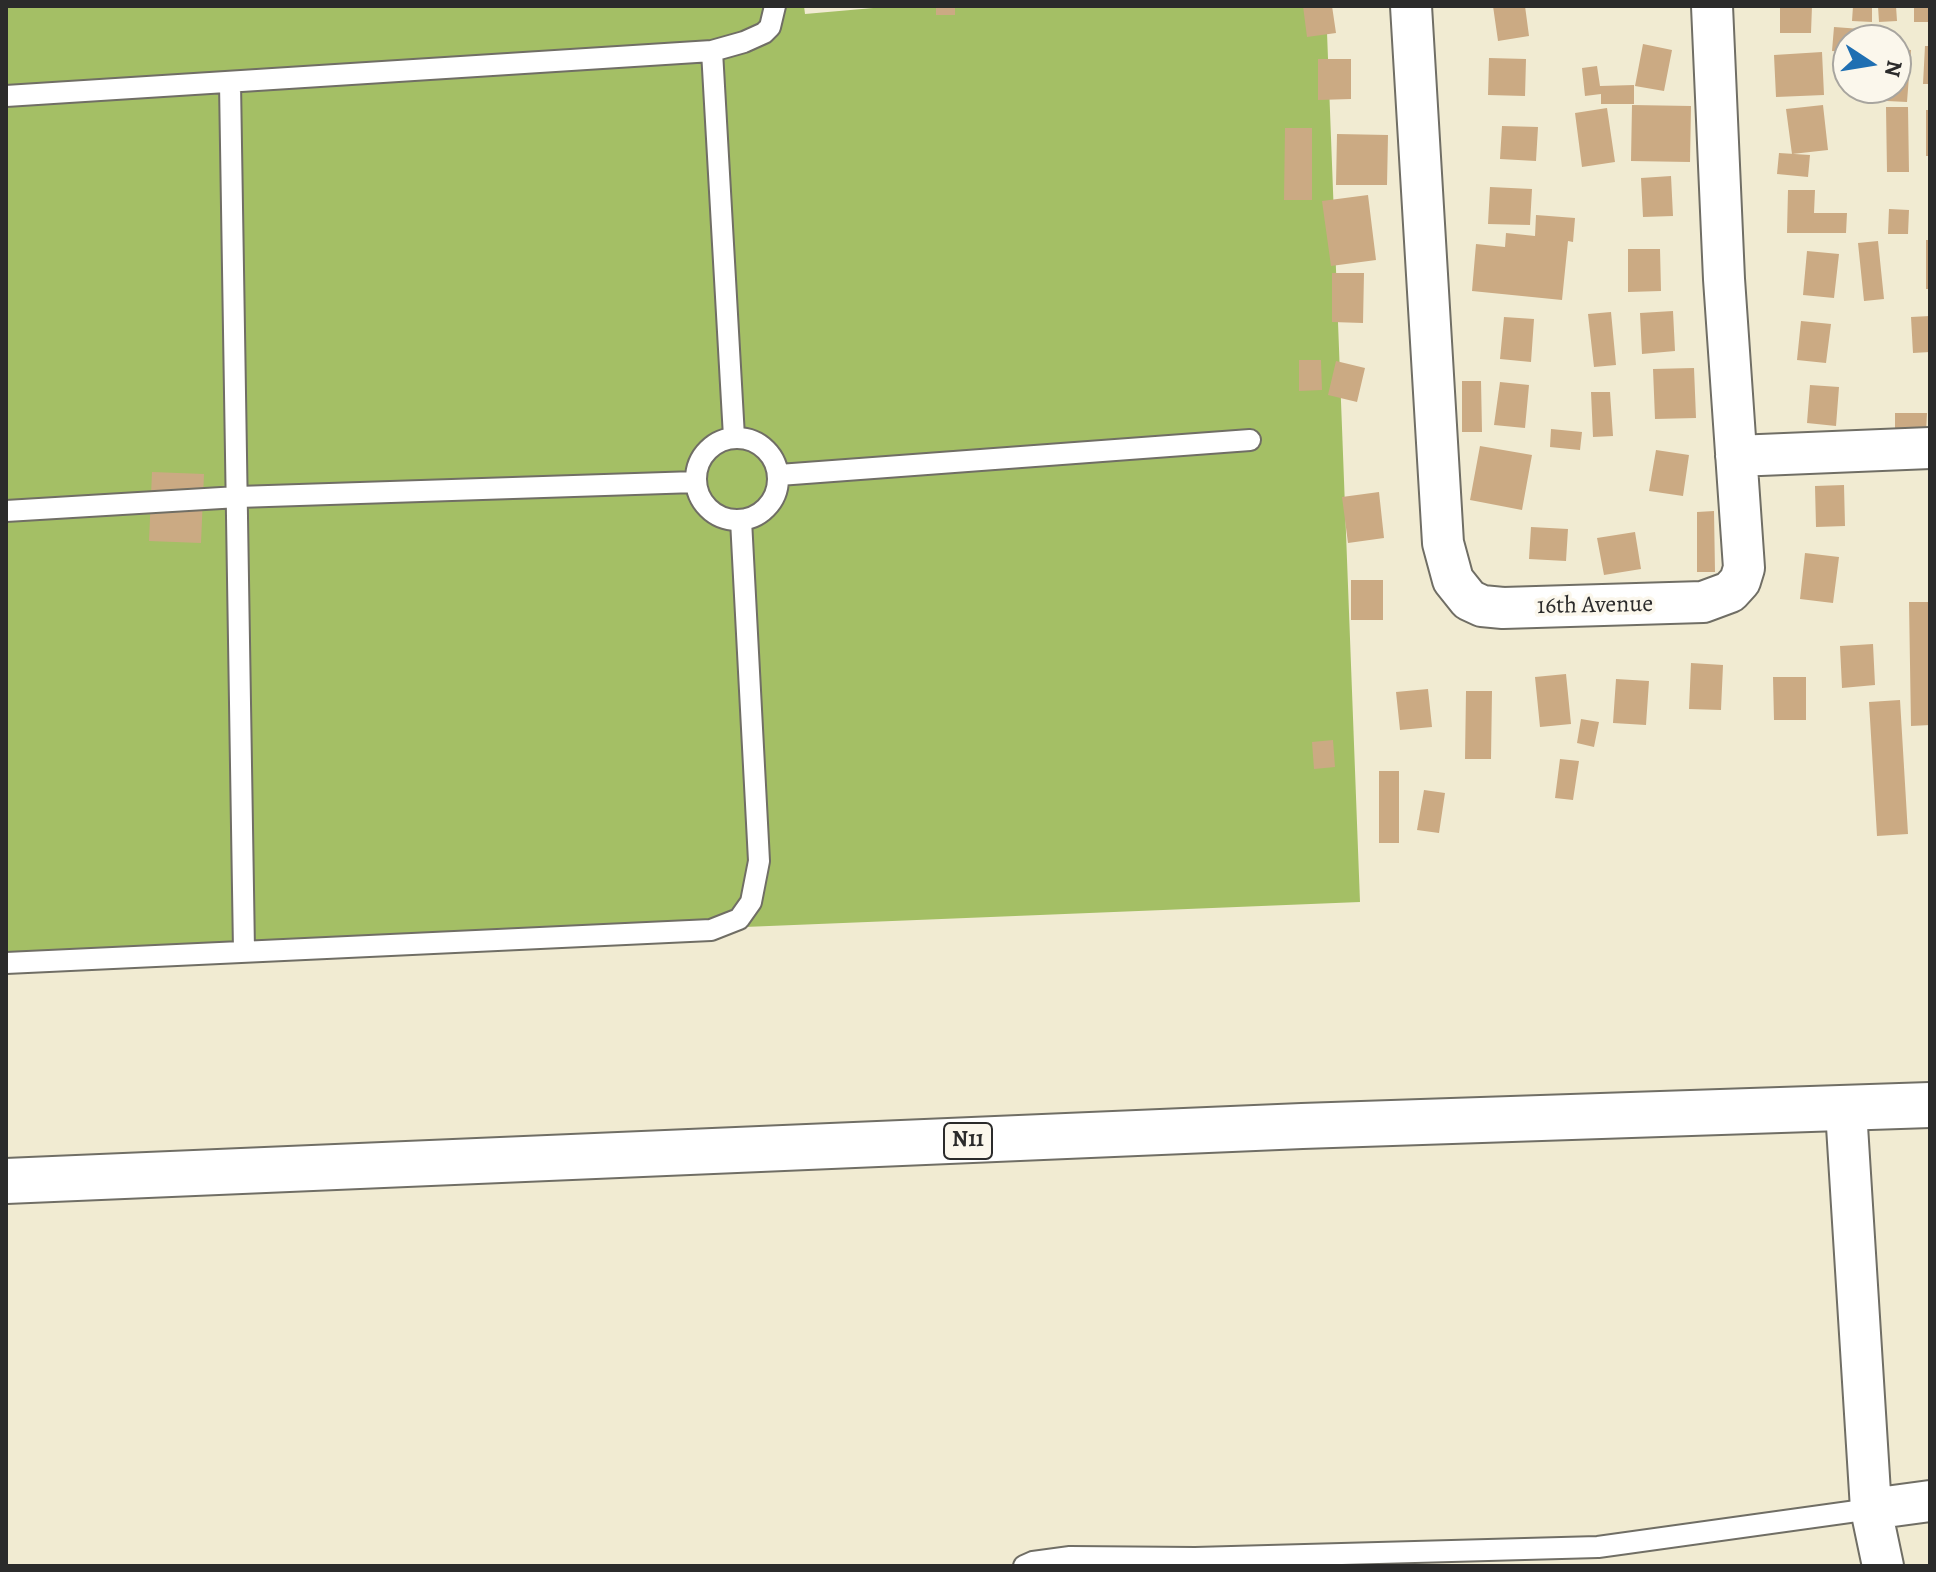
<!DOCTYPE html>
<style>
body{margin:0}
#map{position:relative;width:1936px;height:1572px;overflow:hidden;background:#f1ebd2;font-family:Alegreya,serif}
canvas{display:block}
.frame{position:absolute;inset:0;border:8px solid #2b2b2b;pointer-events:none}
.north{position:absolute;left:1832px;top:24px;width:80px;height:80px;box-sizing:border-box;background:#fbf7ec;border:2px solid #a8a59f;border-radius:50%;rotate:102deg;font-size:22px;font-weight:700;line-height:32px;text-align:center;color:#2b2b2b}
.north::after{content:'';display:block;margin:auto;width:28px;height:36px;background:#1f6fb2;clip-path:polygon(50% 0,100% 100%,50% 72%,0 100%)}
</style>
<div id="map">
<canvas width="1936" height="1572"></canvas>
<div class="frame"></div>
<div class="north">N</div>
</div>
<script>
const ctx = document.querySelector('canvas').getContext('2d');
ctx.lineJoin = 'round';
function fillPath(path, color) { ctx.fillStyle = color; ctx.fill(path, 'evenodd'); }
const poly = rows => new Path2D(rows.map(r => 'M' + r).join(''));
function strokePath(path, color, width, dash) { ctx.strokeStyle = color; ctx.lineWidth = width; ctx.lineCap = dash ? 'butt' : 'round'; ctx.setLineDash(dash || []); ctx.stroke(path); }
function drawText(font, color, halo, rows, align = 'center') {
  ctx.font = font + ' Alegreya,serif'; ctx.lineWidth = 7; ctx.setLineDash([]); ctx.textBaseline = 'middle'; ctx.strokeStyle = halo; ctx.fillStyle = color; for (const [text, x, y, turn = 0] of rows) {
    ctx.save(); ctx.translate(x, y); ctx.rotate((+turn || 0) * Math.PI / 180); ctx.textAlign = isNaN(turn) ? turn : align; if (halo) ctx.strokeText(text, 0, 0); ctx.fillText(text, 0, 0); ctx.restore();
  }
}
const green = poly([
 [6,6,804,6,805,14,896,6,1326,6,1360,902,6,957]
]);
const building = poly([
 [936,6,955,6,955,15,936,15],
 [1303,6,1332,6,1336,33,1307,37],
 [1493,6,1525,6,1529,36,1498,41],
 [1780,6,1812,6,1811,33,1780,33],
 [1853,6,1872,6,1872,22,1852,21],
 [1878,6,1896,6,1897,21,1879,22],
 [1914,6,1930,6,1930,22,1914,22],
 [1834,27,1861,29,1860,40,1848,40,1848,52,1832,51],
 [1643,44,1672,50,1664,91,1635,86],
 [1925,46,1930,46,1930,84,1923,84],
 [1896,49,1911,50,1907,102,1887,101,1888,88,1896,88],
 [1822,52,1824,95,1776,97,1774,55],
 [1489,58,1526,59,1525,96,1488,95],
 [1318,59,1351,59,1351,99,1318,100],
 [1597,66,1600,86,1634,85,1634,104,1601,104,1601,94,1585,96,1582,68],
 [1632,105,1691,106,1690,162,1631,161],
 [1823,105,1828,150,1792,154,1786,109],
 [1886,107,1908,107,1909,172,1887,172],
 [1607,108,1615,162,1582,167,1575,113],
 [1926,110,1930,110,1930,156,1926,156],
 [1502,126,1538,127,1536,161,1500,159],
 [1285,128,1312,128,1312,200,1284,200],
 [1337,134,1388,135,1387,185,1336,185],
 [1779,153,1810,155,1808,177,1777,174],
 [1671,176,1673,216,1643,217,1641,178],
 [1490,187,1532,189,1530,225,1488,224],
 [1788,190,1815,190,1814,213,1847,213,1846,233,1787,233],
 [1368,195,1376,260,1331,266,1322,201],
 [1889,209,1909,210,1908,234,1888,234],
 [1536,215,1575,218,1573,242,1568,241,1562,300,1472,291,1476,244,1505,247,1506,233,1535,236],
 [1926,240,1930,240,1930,289,1926,289],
 [1878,241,1884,299,1864,301,1858,243],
 [1628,249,1660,249,1661,291,1628,292],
 [1807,251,1839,254,1834,298,1803,295],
 [1332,273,1364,273,1363,323,1332,322],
 [1673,311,1675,351,1642,354,1640,313],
 [1611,312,1616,365,1594,367,1588,314],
 [1930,316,1930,352,1913,353,1911,317],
 [1504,317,1534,319,1531,362,1500,359],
 [1801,321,1831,324,1826,363,1797,360],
 [1299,360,1321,360,1322,390,1299,391],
 [1336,361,1365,368,1357,402,1328,395],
 [1694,368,1696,418,1655,419,1653,369],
 [1462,381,1481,381,1482,432,1462,432],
 [1500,382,1529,385,1525,428,1494,425],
 [1810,385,1839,387,1836,426,1807,423],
 [1591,392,1610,392,1613,436,1593,437],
 [1895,413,1927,413,1926,433,1895,433],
 [1551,429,1582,432,1580,450,1550,447],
 [1480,446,1532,455,1522,510,1470,500],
 [1656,450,1689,455,1683,496,1649,491],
 [152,472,204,474,201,543,149,541],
 [1844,485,1845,526,1816,527,1815,486],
 [1379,492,1384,538,1348,543,1342,497],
 [1714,511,1715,572,1697,572,1697,512],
 [1531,527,1568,529,1566,561,1529,559],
 [1635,532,1641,569,1604,575,1597,538],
 [1805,553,1839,557,1833,603,1800,599],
 [1351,580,1383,580,1383,620,1351,620],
 [1909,602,1930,602,1930,725,1911,726],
 [1873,644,1875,685,1842,688,1840,646],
 [1691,663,1723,665,1721,710,1689,709],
 [1566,674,1571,724,1540,727,1535,677],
 [1773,677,1806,677,1806,720,1774,720],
 [1616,679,1649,681,1646,725,1613,723],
 [1428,689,1432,727,1400,730,1396,692],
 [1466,691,1492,691,1491,759,1465,759],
 [1900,700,1908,834,1877,836,1869,702],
 [1581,719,1599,722,1594,747,1577,743],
 [1333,740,1335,767,1314,769,1312,742],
 [1560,759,1579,761,1573,800,1555,798],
 [1379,771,1399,771,1399,843,1379,843],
 [1424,790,1445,793,1439,833,1417,830]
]);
const lane = poly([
 [712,51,734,437],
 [230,83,244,951],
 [6,96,712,51,744,42,764,33,770,27,775,6],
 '696 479a41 41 0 1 1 82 0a41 41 0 1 1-82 0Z',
 [779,475,1250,440],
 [6,511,238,497,696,482],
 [6,963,711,930,739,919,751,902,759,861,741,520],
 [1024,1566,1033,1562,1070,1557,1195,1558,1598,1547,1871,1509]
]);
const street = poly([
 [1411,6,1443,543,1453,580,1469,600,1482,606,1503,608,1703,602,1730,592,1740,581,1744,568,1724,279,1712,6],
 [1736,456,1930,448],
 [1846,1110,1871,1509,1883,1566],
 [1871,1509,1930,1501]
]);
const highway = poly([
 [6,1181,1302,1126,1930,1105]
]);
const shields = [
 [968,1141,48]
];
const shieldNames = [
 ["N11",968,1141]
];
const streetNames = [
 ["16th Avenue",1595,606,-1]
];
fillPath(green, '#a4bf65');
fillPath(building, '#cbaa83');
strokePath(lane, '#706e65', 24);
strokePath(street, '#706e65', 44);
strokePath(highway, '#706e65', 48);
strokePath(lane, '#fff', 20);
strokePath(street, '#fff', 40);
strokePath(highway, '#fff', 44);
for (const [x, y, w] of shields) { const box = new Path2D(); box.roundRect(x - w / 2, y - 18, w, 36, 6); ctx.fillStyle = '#fbf7ec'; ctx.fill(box); strokePath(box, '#2b2b2b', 2); }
drawText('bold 22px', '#2b2b2b', null, shieldNames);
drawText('24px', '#2b2b2b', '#fbf7ec', streetNames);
</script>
